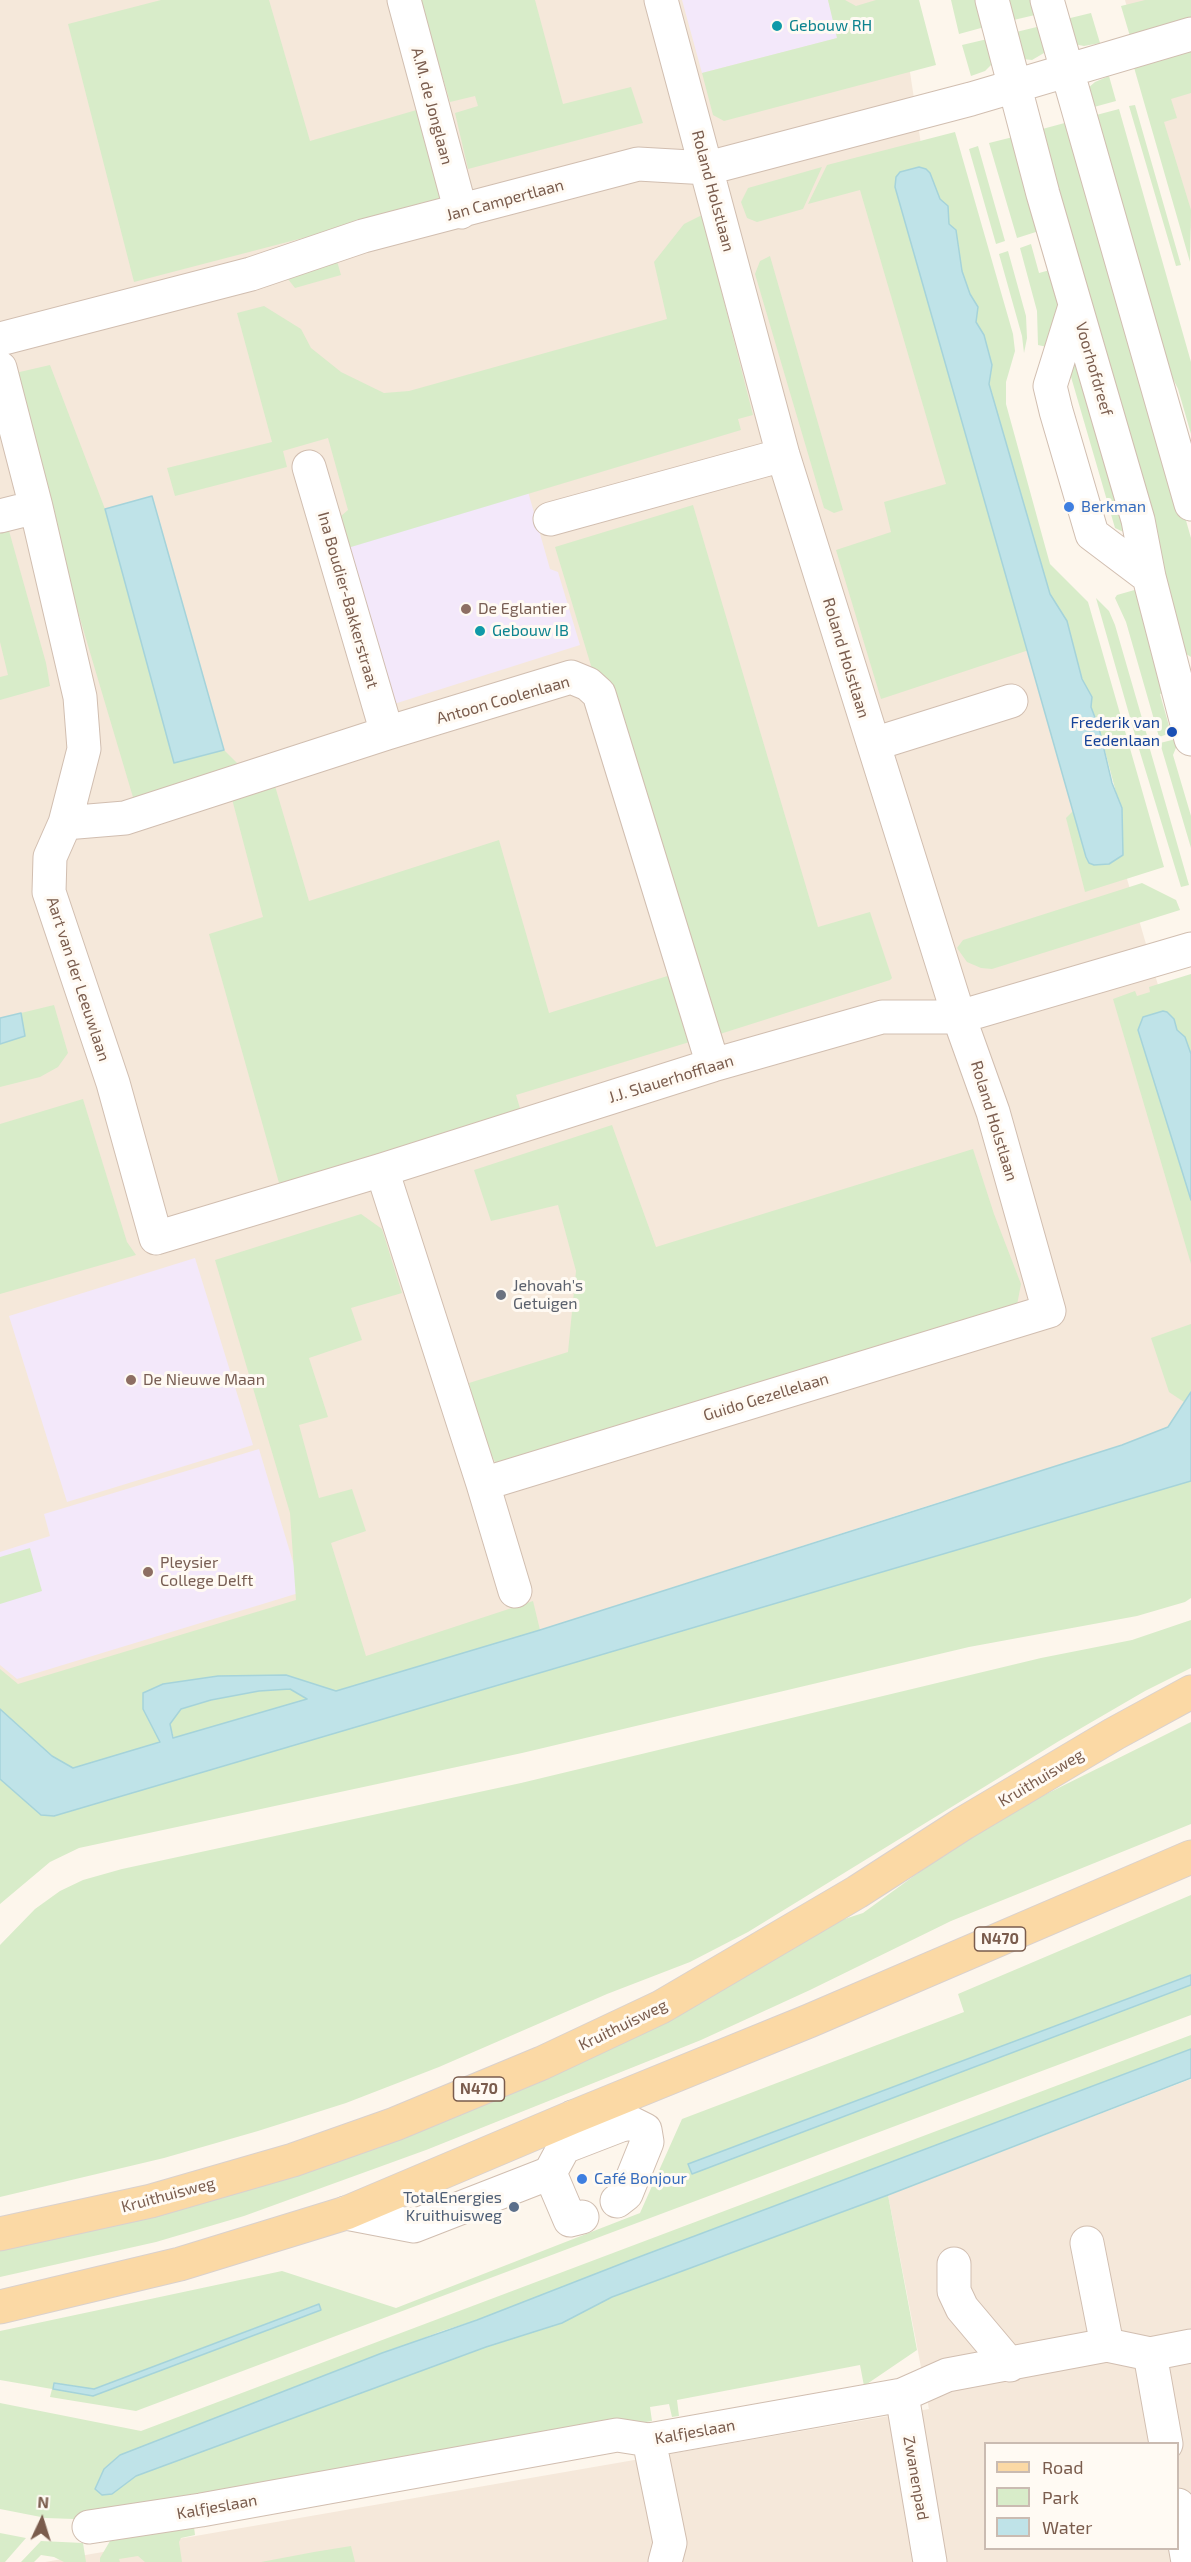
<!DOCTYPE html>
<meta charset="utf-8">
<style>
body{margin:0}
#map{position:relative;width:1191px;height:2562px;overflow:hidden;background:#fdf6ec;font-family:"Exo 2",sans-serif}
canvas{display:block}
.legend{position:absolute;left:984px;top:2442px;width:195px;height:108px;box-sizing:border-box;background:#fffaf3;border:2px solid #cabbb1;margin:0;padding:8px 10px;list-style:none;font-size:18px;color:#7a5c4d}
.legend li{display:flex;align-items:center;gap:12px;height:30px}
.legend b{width:30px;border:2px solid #cabbb1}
.north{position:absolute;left:12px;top:2490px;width:60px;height:60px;-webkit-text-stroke:4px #fffaf3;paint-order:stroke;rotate:4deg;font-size:16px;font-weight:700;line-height:24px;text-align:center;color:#7a5c4d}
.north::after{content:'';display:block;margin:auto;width:21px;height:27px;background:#7a5c4d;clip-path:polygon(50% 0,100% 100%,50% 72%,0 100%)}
</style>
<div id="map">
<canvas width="1191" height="2562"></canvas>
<ul class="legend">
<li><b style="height:8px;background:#fbd9a5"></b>Road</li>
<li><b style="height:16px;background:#d8ecc9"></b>Park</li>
<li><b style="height:16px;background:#bfe3e8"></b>Water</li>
</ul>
<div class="north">N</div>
</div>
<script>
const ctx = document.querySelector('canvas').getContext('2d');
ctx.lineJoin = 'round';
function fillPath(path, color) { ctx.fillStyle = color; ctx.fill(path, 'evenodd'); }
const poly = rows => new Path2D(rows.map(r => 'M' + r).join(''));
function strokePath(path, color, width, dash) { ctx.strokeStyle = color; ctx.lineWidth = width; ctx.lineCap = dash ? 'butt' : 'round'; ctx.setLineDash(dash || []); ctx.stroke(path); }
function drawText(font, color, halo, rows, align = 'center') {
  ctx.font = font + ' "Exo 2",sans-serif'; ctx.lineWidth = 6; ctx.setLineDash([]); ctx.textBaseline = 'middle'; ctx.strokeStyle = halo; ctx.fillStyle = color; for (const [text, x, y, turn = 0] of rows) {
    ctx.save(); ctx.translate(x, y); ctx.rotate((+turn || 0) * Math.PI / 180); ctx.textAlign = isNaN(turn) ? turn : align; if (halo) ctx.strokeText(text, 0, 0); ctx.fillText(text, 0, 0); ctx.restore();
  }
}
const residential = poly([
 [0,0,899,0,922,151,1035,564,1191,1098,1191,1434,949,1499,540,1630,336,1691,52,1756,0,1709,0,1044,25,1035,21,1014,0,1018],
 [1125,0,1191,0,1191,231,1131,22],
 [1191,2079,1191,2562,45,2562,929,2409,888,2195],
 [986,2444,1178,2444,1178,2548,986,2548]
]);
const education = poly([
 [682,0,828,0,838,38,702,73],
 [527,488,550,569,558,572,580,645,394,704,343,542],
 [195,1258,253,1445,67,1502,9,1316],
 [259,1449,302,1592,17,1679,0,1665,0,1552,50,1536,44,1514]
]);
const green = poly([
 [161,0,269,0,310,141,420,109,445,201,134,282,68,24],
 [420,0,535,0,563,104,631,87,643,123,468,169,455,113,478,106,475,96,450,102],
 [828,0,845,0,856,6,876,0,919,0,936,65,724,121,713,115,702,73,837,38],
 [951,0,986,0,992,25,959,34],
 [999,0,1039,0,1035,15,1005,22],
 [1145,0,1191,0,1191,24,1132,43,1121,6],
 [1091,13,1100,43,1084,46,1074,44,1058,21],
 [1045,25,1047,49,1044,53,1032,60,1023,59,1008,34],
 [996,37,992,64,985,71,971,76,962,45],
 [1191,46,1191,93,1171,99,1177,118,1164,122,1191,210,1190,262,1133,64],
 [1109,76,1116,101,1083,110,1087,89,1095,82],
 [1135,105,1181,265,1176,266,1129,106],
 [1119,109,1191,362,1191,434,1178,389,1143,318,1085,118],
 [1072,121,1191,538,1191,657,1183,652,1035,131],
 [955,132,1013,334,1015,351,1006,382,1006,404,1045,546,1050,564,1088,602,1164,867,1085,892,1066,818,1073,811,1086,857,1123,855,1123,819,1099,728,1091,707,1092,697,1082,679,1067,621,1050,594,989,384,992,365,984,335,976,322,978,307,970,294,962,271,956,230,949,224,930,173,913,168,898,174,895,187,1029,650,881,699,836,550,891,532,884,502,946,484,860,190,808,204,827,165],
 [1021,135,1039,231,1017,238,989,143],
 [978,146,1005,241,996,244,969,149],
 [822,167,803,209,757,222,747,218,741,202,748,188],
 [702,215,753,415,738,419,741,430,341,550,333,523,348,510,328,438,283,451,287,467,175,496,167,468,272,442,237,313,264,306,301,329,311,348,341,372,384,393,409,391,667,319,654,262,684,224],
 [1031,244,1039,273,1050,270,1062,295,1047,347,1038,345,1037,311,1020,248],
 [1008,251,1026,316,1027,338,1024,353,1022,336,999,254],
 [335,254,341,275,295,288,280,269],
 [770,256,843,510,834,513,824,508,755,274,760,261],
 [1074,341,1130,535,1115,528,1069,370],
 [50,365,105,509,174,763,224,750,241,767,135,804,35,467,11,374],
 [693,505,818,927,870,912,892,978,890,980,720,1034,669,868,592,669,555,547],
 [6,520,46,663,50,686,0,700,0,677,8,675,0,642,0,521],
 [1138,589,1167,692,1160,694,1171,733,1159,737,1126,622,1115,598,1117,595],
 [1096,598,1109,611,1115,625,1148,739,1137,742],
 [1180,738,1173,755,1191,816,1191,848,1160,743],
 [1149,746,1189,885,1181,887,1139,749],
 [275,786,309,901,499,840,549,1013,677,973,696,1040,516,1095,522,1115,281,1190,209,934,263,917,232,799],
 [1142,883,1176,900,1180,910,992,969,981,968,967,962,957,948,963,940],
 [1191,974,1191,1054,1185,1037,1177,1030,1174,1019,1167,1012,1143,1017,1138,1030,1191,1200,1191,1264,1113,999,1135,991,1137,996,1150,992,1149,987],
 [54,1005,68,1053,58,1067,40,1077,0,1087,0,1044,25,1036,21,1013],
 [83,1099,127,1242,136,1255,0,1294,0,1124],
 [612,1125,656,1247,973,1149,994,1214,1021,1284,1017,1305,502,1466,495,1462,490,1452,480,1426,469,1383,568,1352,576,1271,558,1205,491,1221,474,1170],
 [361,1214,382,1229,402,1293,351,1308,362,1340,309,1358,328,1417,299,1425,319,1498,352,1489,366,1531,331,1543,366,1656,533,1601,540,1630,336,1691,286,1675,218,1676,163,1684,143,1693,143,1709,160,1742,73,1768,52,1756,0,1709,0,1669,18,1684,296,1600,290,1513,215,1260],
 [1191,1324,1191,1392,1184,1402,1169,1392,1151,1338],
 [1191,1481,1191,1598,1185,1602,1137,1616,969,1647,522,1753,79,1848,50,1862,0,1904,0,1779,41,1815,54,1816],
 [30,1548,42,1591,0,1604,0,1557],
 [1191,1620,1191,1668,1145,1691,1059,1741,748,1932,690,1962,607,1994,439,2067,346,2103,258,2131,164,2158,0,2197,0,1945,35,1909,60,1891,83,1880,122,1869,521,1783,1041,1658,1132,1640],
 [290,1689,308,1699,174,1739,170,1724,181,1709,211,1700,259,1691],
 [1191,1722,1191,1824,951,1921,810,1990,701,2040,426,2150,244,2216,156,2242,0,2277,0,2240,217,2191,817,1928,863,1913,984,1825],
 [1191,1895,1191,1975,689,2164,693,2173,1191,1985,1191,2015,136,2411,50,2397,52,2389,0,2380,0,2331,282,2271,396,2308,640,2213,682,2119,964,2012,958,1994],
 [318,2304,321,2310,93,2396,53,2389,55,2383,94,2389],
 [1191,2035,1191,2049,631,2260,477,2320,442,2331,120,2455,112,2494,136,2476,486,2347,562,2323,612,2297,888,2195,917,2350,864,2386,860,2365,677,2400,679,2416,672,2417,669,2404,650,2407,652,2421,128,2515,74,2519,46,2518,0,2509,0,2403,141,2431],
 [194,2527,195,2535,181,2538,179,2542,182,2562,145,2562,138,2556,119,2559,120,2562,100,2562,100,2558,110,2541],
 [0,2533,26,2538,5,2562,0,2562],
 [41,2541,83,2543,86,2562,64,2562,54,2557,41,2555,34,2562,21,2562],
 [351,2546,355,2562,261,2562,314,2552]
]);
const water = poly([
 [919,167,926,169,930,173,940,199,948,206,949,224,956,230,962,271,970,294,978,307,976,322,984,335,992,365,989,384,1050,594,1067,621,1082,679,1092,697,1091,707,1099,728,1112,783,1122,808,1123,855,1109,864,1094,865,1089,863,1086,857,895,187,896,177,900,172,919,167],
 [152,496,224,750,174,763,105,509,152,496],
 [1163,1011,1167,1012,1174,1019,1177,1030,1185,1037,1191,1054,1191,1200,1138,1030,1143,1017,1163,1011],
 [21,1013,25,1036,0,1044,0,1018,21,1013],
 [1191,1392,1191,1481,54,1816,41,1815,0,1779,0,1709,52,1756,73,1768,160,1742,143,1709,143,1693,163,1684,218,1676,286,1675,336,1691,540,1630,1122,1445,1168,1427,1191,1392],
 [290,1689,307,1699,173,1738,170,1724,181,1709,211,1700,259,1691,290,1689],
 [1191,1975,1191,1985,692,2174,688,2164,1191,1975],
 [1191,2049,1191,2078,888,2195,612,2297,562,2323,486,2347,136,2476,112,2494,102,2495,95,2489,104,2469,120,2455,382,2353,477,2320,631,2260,1191,2049],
 [319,2304,321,2310,93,2396,53,2389,54,2383,94,2389,319,2304]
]);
const minor = poly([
 [404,0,461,212],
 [992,0,1043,194,1138,520,1149,577,1191,739],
 [1047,0,1191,504],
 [1075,306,1050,386,1056,411,1092,534,1149,577],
 [0,339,251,274,363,236,638,164,708,168,971,99,1191,34],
 [0,368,36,507,80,697,84,749,65,823,50,857,49,892,113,1083,156,1238,382,1170,713,1065,882,1017,959,1017,1191,949],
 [309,467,387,733],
 [0,516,36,507],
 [550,519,783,455],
 [874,744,1011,701],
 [65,823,125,818,387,733,571,677,588,684,599,694,713,1065],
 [382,1170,483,1484,515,1591],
 [483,1484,1049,1311,993,1112,959,1017,783,455,661,0],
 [564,2147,621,2125,631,2123,645,2130,647,2142,626,2194,617,2201],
 [550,2173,570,2220,582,2217],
 [346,2213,414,2226,550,2173,564,2147,573,2117],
 [1087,2243,1107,2345],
 [954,2264,954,2291,962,2308,1010,2365],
 [1150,2354,1166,2444],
 [902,2395,930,2562],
 [649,2440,670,2543,665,2562],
 [1178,2505,1188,2562],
 [89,2527,201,2510,617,2435,649,2440,902,2395,947,2375,1107,2345,1150,2354,1191,2346]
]);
const major = poly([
 [0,2234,151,2201,293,2160,395,2124,542,2063,661,2007,857,1892,964,1823,1114,1734,1191,1692],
 [0,2307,180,2264,346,2213,573,2117,809,2021,1191,1857]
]);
const markers = [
 [777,26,6,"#0f9aa8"],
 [1069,507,6,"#3f7fe0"],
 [466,609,6,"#8d6e63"],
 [480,631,6,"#0f9aa8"],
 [1172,732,6,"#1a4fb4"],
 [501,1295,6,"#6b7280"],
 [131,1380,6,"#8d6e63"],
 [148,1572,6,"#8d6e63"],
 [582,2179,6,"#3f7fe0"],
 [514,2207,6,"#5c6f8a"]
];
const shields = [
 [1000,1939,51],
 [479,2089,51]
];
const shieldNames = [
 ["N470",1000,1939],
 ["N470",479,2089]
];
const cultureNames = [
 ["Gebouw RH",789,26],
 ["Gebouw IB",492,631]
];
const streetNames = [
 ["A.M. de Jonglaan",432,106,75],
 ["Roland Holstlaan",713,191,75],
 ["Jan Campertlaan",505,200,-15],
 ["Voorhofdreef",1094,369,74],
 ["Ina Boudier-Bakkerstraat",348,600,74],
 ["Roland Holstlaan",846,658,73],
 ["Antoon Coolenlaan",503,700,-16],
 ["Aart van der Leeuwlaan",78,979,72],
 ["J.J. Slauerhofflaan",671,1079,-17],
 ["Roland Holstlaan",994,1121,73],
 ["Guido Gezellelaan",766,1397,-17],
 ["Kruithuisweg",1041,1778,-31],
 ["Kruithuisweg",623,2025,-26],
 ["Kruithuisweg",168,2195,-15],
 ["Kalfjeslaan",695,2432,-10],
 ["Zwanenpad",916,2478,80],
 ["Kalfjeslaan",217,2507,-10]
];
const shopNames = [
 ["Berkman",1081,507],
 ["Café Bonjour",594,2179]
];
const educationNames = [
 ["De Eglantier",478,609],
 ["De Nieuwe Maan",143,1380],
 ["Pleysier",160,1563],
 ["College Delft",160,1581]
];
const transitNames = [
 ["Frederik van",1160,723],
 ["Eedenlaan",1160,741]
];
const worshipNames = [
 ["Jehovah's",513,1286],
 ["Getuigen",513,1304]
];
const serviceNames = [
 ["TotalEnergies",502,2198],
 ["Kruithuisweg",502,2216]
];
fillPath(residential, '#f5e8da');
fillPath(education, '#f3e8fa');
fillPath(green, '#d8ecc9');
fillPath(water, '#bfe3e8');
strokePath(water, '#a5d3da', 1.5);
strokePath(minor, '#d1beb0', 35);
strokePath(major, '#dad1cd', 35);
strokePath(minor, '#fff', 33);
strokePath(major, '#fbd9a5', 33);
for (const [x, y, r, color] of markers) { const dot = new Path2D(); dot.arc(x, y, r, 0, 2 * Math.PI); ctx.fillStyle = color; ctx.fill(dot); strokePath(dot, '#fffaf3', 2); }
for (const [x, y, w] of shields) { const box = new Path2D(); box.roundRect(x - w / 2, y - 12, w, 24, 4.5); ctx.fillStyle = '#fffaf3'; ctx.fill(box); strokePath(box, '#7a5c4d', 1.5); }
drawText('bold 15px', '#7a5c4d', null, shieldNames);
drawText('16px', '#0d838f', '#fffaf3', cultureNames, 'left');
drawText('16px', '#7a5c4d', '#fffaf3', streetNames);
drawText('16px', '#366cbe', '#fffaf3', shopNames, 'left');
drawText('16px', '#785e54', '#fffaf3', educationNames, 'left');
drawText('16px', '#164399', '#fffaf3', transitNames, 'right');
drawText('16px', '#5b616d', '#fffaf3', worshipNames, 'left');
drawText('16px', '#4e5e75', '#fffaf3', serviceNames, 'right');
</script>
